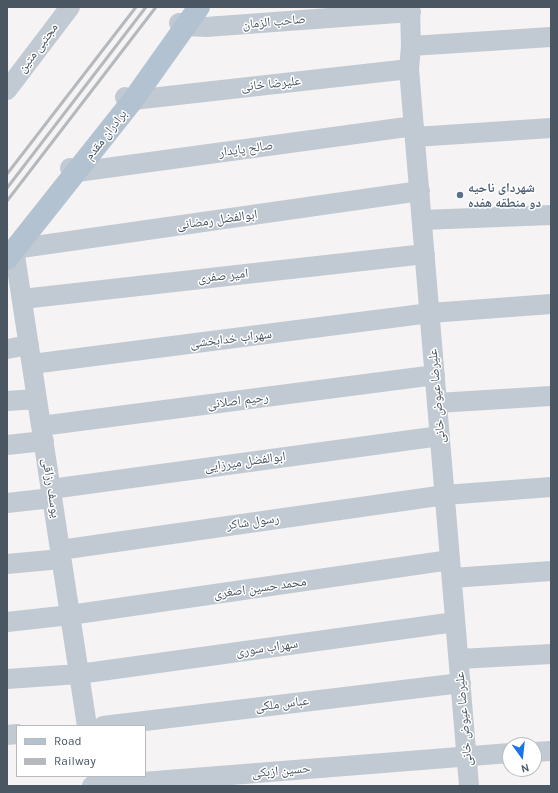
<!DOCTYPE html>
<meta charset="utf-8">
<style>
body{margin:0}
#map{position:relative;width:558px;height:793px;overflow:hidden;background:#f5f3f3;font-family:Karla,sans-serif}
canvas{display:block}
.frame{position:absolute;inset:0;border:8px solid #4a5661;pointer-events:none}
.legend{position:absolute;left:16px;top:725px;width:130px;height:52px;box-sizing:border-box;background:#fff;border:1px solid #b7bbc0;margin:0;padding:5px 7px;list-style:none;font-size:12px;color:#4a5661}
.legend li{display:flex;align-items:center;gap:8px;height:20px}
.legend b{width:20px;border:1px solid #b7bbc0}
.north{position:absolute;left:502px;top:737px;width:40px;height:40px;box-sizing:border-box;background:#fff;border:1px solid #b7bbc0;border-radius:50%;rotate:165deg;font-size:11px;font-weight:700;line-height:16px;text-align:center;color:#4a5661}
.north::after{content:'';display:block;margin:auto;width:14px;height:18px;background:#1a73e8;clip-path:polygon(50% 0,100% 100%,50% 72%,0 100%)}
</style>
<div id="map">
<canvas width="558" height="793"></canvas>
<div class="frame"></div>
<ul class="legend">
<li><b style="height:5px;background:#b3c2d1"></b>Road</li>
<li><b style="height:5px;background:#b5b8bd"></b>Railway</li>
</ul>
<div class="north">N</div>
</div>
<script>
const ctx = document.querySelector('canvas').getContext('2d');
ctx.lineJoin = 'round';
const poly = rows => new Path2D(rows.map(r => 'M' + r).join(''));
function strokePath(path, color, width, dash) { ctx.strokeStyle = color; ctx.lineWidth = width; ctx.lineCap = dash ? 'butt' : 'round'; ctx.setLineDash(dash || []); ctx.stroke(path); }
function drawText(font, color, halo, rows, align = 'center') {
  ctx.font = font + ' Karla,"Noto Naskh Arabic",sans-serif'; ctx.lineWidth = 3; ctx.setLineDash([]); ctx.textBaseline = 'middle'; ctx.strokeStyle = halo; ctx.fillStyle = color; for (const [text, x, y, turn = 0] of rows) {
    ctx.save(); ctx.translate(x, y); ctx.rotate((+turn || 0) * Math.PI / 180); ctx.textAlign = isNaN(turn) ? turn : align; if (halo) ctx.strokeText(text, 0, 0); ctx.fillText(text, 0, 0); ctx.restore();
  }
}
const minor = poly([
 [410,7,411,46,409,69,469,786],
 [179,23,184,26,206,27,411,12],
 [411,46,551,37],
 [7,90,70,7],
 [125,97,133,100,409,69],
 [415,137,551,128],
 [70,168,77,172,414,126],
 [422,220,551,215],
 [14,249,87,726],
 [14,249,420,191],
 [22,299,425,254],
 [7,349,29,345],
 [32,364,430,313,551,304],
 [7,401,37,399],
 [437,403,551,396],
 [41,426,435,375],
 [7,445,44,441],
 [51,489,440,436],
 [7,503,52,498],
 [60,550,445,495,551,487],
 [7,564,61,559],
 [452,578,551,571],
 [7,622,70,615,450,560],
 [459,659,551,654],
 [7,679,79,674,455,622],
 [103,726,461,683],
 [7,735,17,734],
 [534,752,551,751],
 [92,786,510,753]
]);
const major = poly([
 [7,259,133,100,199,7]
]);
const rail = poly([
 [7,174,136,7],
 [7,188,146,7],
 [7,201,156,7]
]);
const markers = [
 [460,195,4,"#5c6f8a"]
];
const streetNames = [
 ["صاحب الزمان",274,22,-5],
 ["مجتبی متین",38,48,-53],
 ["علیرضا خانی",271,84,-6],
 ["برادران مقدم",106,135,-52],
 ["صالح پایدار",246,149,-8],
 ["ابوالفضل رمضانی",217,220,-8],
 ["امیر صفری",223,276,-6],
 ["سهراب خدابخشی",231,339,-7],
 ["علیرضا عیوض خانی",437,396,-95],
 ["رحیم اصلانی",238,401,-7],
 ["ابوالفضل میرزایی",245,462,-8],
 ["یوسف رزاقی",51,488,81],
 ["رسول شاکر",253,522,-8],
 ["محمد حسین اصغری",260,588,-8],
 ["سهراب سوری",267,648,-8],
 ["عباس ملکی",282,704,-7],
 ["علیرضا عیوض خانی",464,719,-95],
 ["حسین ازبکی",281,771,-5]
];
const serviceNames = [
 ["شهردای ناحیه",468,188],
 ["دو منطقه هفده",468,203]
];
strokePath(minor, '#c1cad2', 20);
strokePath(major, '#b3c2d1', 22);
strokePath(rail, '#b5b8bd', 3);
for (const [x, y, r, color] of markers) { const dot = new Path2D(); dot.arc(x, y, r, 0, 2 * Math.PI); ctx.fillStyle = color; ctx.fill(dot); strokePath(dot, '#fff', 1.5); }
drawText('13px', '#4a5661', '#fff', streetNames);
drawText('bold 13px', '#4e5e75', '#fff', serviceNames, 'left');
</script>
